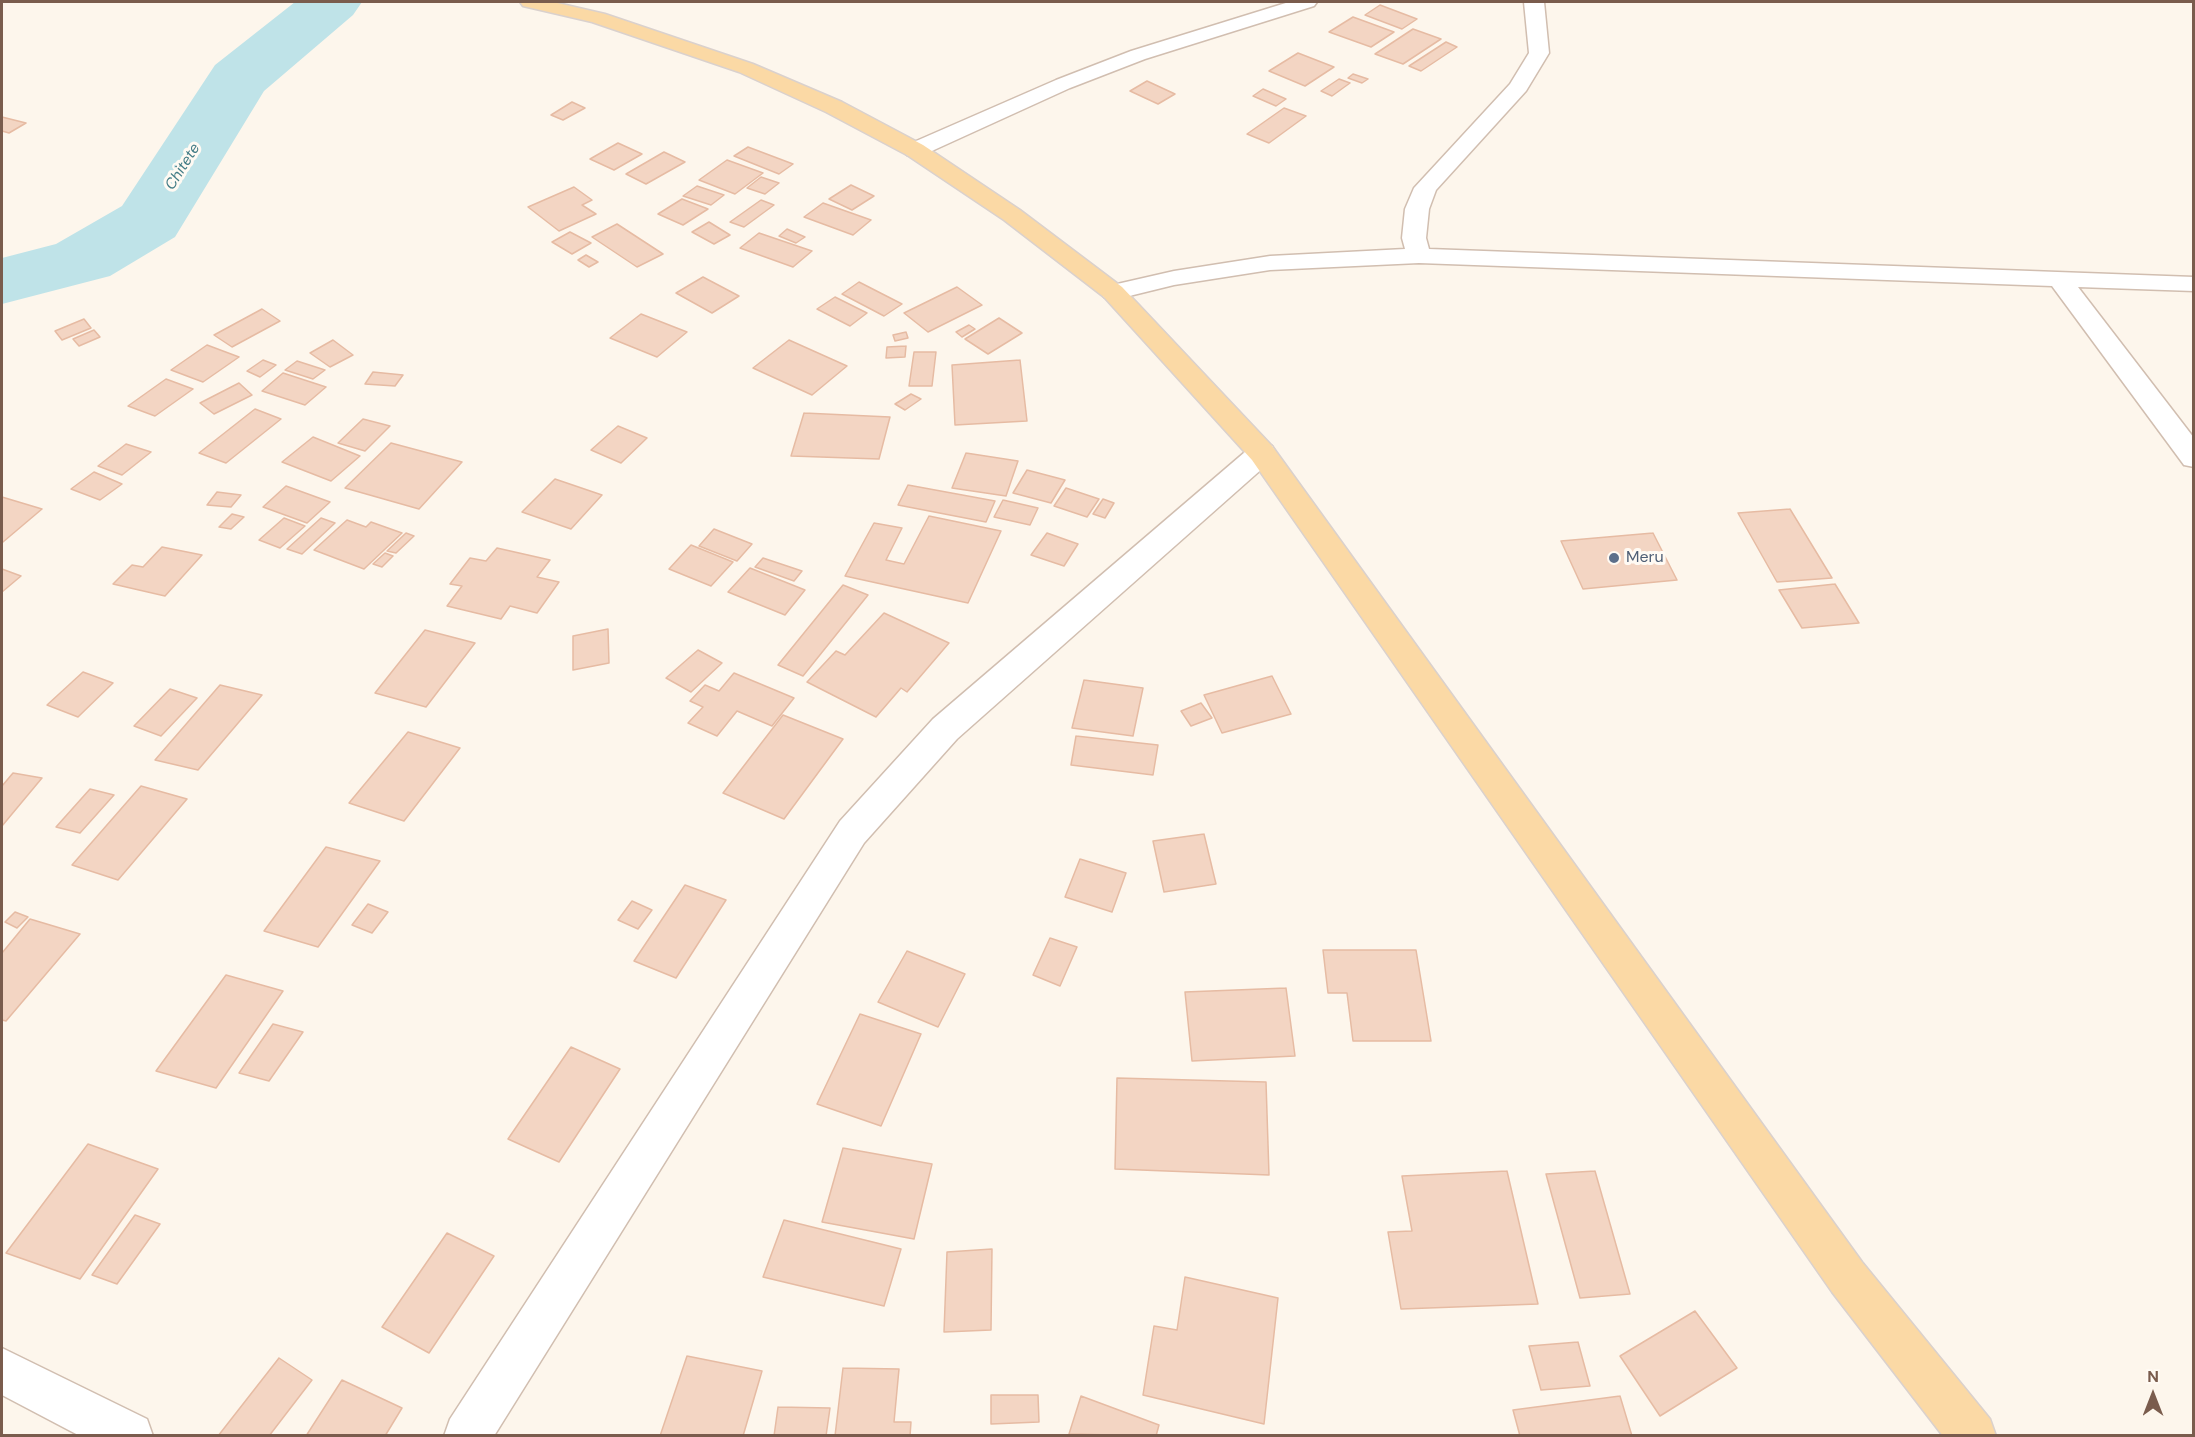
<!DOCTYPE html>
<style>
body{margin:0}
#map{position:relative;width:2195px;height:1437px;overflow:hidden;background:#fdf6ec;font-family:"DM Sans",sans-serif}
canvas{display:block}
.frame{position:absolute;inset:0;border:3px solid #7a5c4d;pointer-events:none}
.north{position:absolute;left:2123px;top:1365px;width:60px;height:60px;-webkit-text-stroke:4px #fffaf3;paint-order:stroke;rotate:0deg;font-size:16px;font-weight:700;line-height:24px;text-align:center;color:#7a5c4d}
.north::after{content:'';display:block;margin:auto;width:21px;height:27px;background:#7a5c4d;clip-path:polygon(50% 0,100% 100%,50% 72%,0 100%)}
</style>
<div id="map">
<canvas width="2195" height="1437"></canvas>
<div class="frame"></div>
<div class="north">N</div>
</div>
<script>
const ctx = document.querySelector('canvas').getContext('2d');
ctx.lineJoin = 'round';
const poly = rows => new Path2D(rows.map(r => 'M' + r).join(''));
function fillPath(path, color) { ctx.fillStyle = color; ctx.fill(path, 'evenodd'); }
function strokePath(path, color, width, dash) { ctx.strokeStyle = color; ctx.lineWidth = width; ctx.lineCap = dash ? 'butt' : 'round'; ctx.setLineDash(dash || []); ctx.stroke(path); }
function drawText(font, color, halo, rows, align = 'center') {
  ctx.font = font + ' "DM Sans",sans-serif'; ctx.lineWidth = 6; ctx.setLineDash([]); ctx.textBaseline = 'middle'; ctx.strokeStyle = halo; ctx.fillStyle = color; for (const [text, x, y, turn = 0] of rows) {
    ctx.save(); ctx.translate(x, y); ctx.rotate((+turn || 0) * Math.PI / 180); ctx.textAlign = isNaN(turn) ? turn : align; if (halo) ctx.strokeText(text, 0, 0); ctx.fillText(text, 0, 0); ctx.restore();
  }
}
const river = poly([
 [295,2,362,2,353,15,264,91,175,237,110,276,2,304,2,258,56,244,122,206,215,65,295,2]
]);
const building = poly([
 [1380,5,1417,19,1402,29,1365,15,1380,5],
 [1353,17,1394,32,1371,47,1329,32,1353,17],
 [1413,29,1441,39,1403,64,1375,54,1413,29],
 [1446,42,1457,47,1421,71,1409,66,1446,42],
 [1298,53,1334,67,1305,86,1269,71,1298,53],
 [1353,74,1368,79,1362,83,1348,78,1353,74],
 [1339,79,1350,83,1332,96,1321,91,1339,79],
 [1147,81,1175,94,1158,104,1130,91,1147,81],
 [1263,89,1286,99,1276,106,1253,96,1263,89],
 [572,102,585,108,563,120,551,115,572,102],
 [1284,108,1306,116,1269,143,1247,134,1284,108],
 [2,117,26,123,9,133,2,131,2,117],
 [618,143,642,154,614,170,590,159,618,143],
 [748,147,793,164,779,174,734,156,748,147],
 [664,152,685,162,646,184,626,174,664,152],
 [727,160,763,173,735,194,699,180,727,160],
 [761,177,779,183,765,194,747,188,761,177],
 [851,185,874,196,852,210,829,199,851,185],
 [697,186,724,195,711,205,683,196,697,186],
 [574,187,592,200,582,205,596,214,559,231,528,207,574,187],
 [682,199,708,209,683,225,658,214,682,199],
 [761,200,774,205,744,227,730,222,761,200],
 [823,203,871,220,853,235,804,217,823,203],
 [709,222,730,235,714,244,692,232,709,222],
 [617,224,663,254,637,267,592,237,617,224],
 [787,229,805,237,796,243,779,236,787,229],
 [570,232,591,243,572,254,552,242,570,232],
 [759,233,812,251,793,267,740,248,759,233],
 [586,255,598,262,589,267,578,260,586,255],
 [703,277,739,296,712,313,676,293,703,277],
 [859,282,902,304,884,316,842,294,859,282],
 [957,287,982,305,928,332,904,313,957,287],
 [835,297,867,313,850,326,817,309,835,297],
 [262,309,280,321,232,347,214,335,262,309],
 [641,314,687,332,657,357,610,338,641,314],
 [999,318,1022,333,988,354,965,339,999,318],
 [84,319,91,328,62,340,55,331,84,319],
 [969,325,975,329,962,337,956,332,969,325],
 [94,330,100,337,79,346,73,339,94,330],
 [906,332,908,338,895,341,893,335,906,332],
 [333,340,353,355,330,367,310,353,333,340],
 [789,340,847,366,812,395,753,368,789,340],
 [207,345,239,357,203,382,171,370,207,345],
 [906,346,905,357,886,358,887,347,906,346],
 [914,352,936,352,932,386,909,386,914,352],
 [263,360,276,365,260,377,247,371,263,360],
 [1020,360,1027,421,955,425,952,365,1020,360],
 [297,361,325,370,313,379,285,370,297,361],
 [373,372,403,375,395,386,365,384,373,372],
 [283,373,326,387,305,405,262,391,283,373],
 [166,379,193,389,155,416,128,406,166,379],
 [239,383,252,395,214,414,200,403,239,383],
 [911,394,921,399,905,410,895,404,911,394],
 [255,409,281,419,226,463,199,453,255,409],
 [804,413,890,417,879,459,791,456,804,413],
 [363,419,390,426,365,451,338,443,363,419],
 [618,426,647,438,621,463,591,450,618,426],
 [313,437,360,456,331,481,282,462,313,437],
 [391,443,462,462,419,509,345,488,391,443],
 [126,444,151,452,122,475,98,466,126,444],
 [966,453,1018,461,1006,496,952,488,966,453],
 [1027,470,1065,480,1051,503,1013,493,1027,470],
 [94,472,122,484,100,500,71,489,94,472],
 [555,479,602,495,571,529,522,512,555,479],
 [908,485,995,501,986,522,898,505,908,485],
 [286,486,330,502,307,523,263,507,286,486],
 [1066,488,1099,499,1087,517,1054,506,1066,488],
 [217,492,241,495,231,507,207,505,217,492],
 [2,497,42,509,3,542,2,541,2,497],
 [1103,499,1114,503,1105,518,1093,514,1103,499],
 [1003,500,1038,508,1030,525,994,517,1003,500],
 [1790,509,1832,578,1777,582,1738,513,1790,509],
 [232,514,244,517,231,529,219,527,232,514],
 [929,516,1001,531,968,603,845,576,874,523,902,528,886,560,904,564,929,516],
 [284,518,305,526,280,548,259,540,284,518],
 [321,518,335,523,302,554,287,549,321,518],
 [347,520,366,527,371,522,402,533,364,569,314,550,347,520],
 [714,529,752,544,737,561,699,546,714,529],
 [406,533,414,536,396,553,387,551,406,533],
 [1047,533,1078,544,1064,566,1031,555,1047,533],
 [1653,533,1677,580,1583,589,1561,541,1653,533],
 [691,545,733,562,711,586,669,569,691,545],
 [162,547,202,555,165,596,113,584,132,565,143,567,162,547],
 [497,548,550,560,537,577,559,582,537,613,510,606,501,619,447,606,462,586,450,584,470,558,486,561,497,548],
 [385,553,393,556,382,567,373,564,385,553],
 [763,558,802,571,794,581,755,567,763,558],
 [750,568,805,590,785,615,728,592,750,568],
 [2,569,21,576,2,592,2,569],
 [1835,584,1859,623,1802,628,1779,590,1835,584],
 [843,585,868,595,803,676,778,665,843,585],
 [884,613,949,643,907,692,901,688,876,717,807,682,836,651,845,655,884,613],
 [608,629,609,663,573,670,573,636,608,629],
 [425,630,475,643,426,707,375,693,425,630],
 [698,650,722,663,691,692,666,678,698,650],
 [83,672,113,683,78,717,47,705,83,672],
 [734,673,794,698,772,726,737,711,717,736,688,723,703,707,690,701,705,685,719,691,734,673],
 [1272,676,1291,714,1222,733,1204,695,1272,676],
 [1084,680,1143,688,1133,736,1072,728,1084,680],
 [220,685,262,695,198,770,155,760,220,685],
 [170,689,197,698,161,736,134,726,170,689],
 [1201,703,1212,718,1191,726,1181,711,1201,703],
 [783,715,843,739,784,819,723,793,783,715],
 [408,732,460,748,404,821,349,803,408,732],
 [1076,736,1158,745,1153,775,1071,765,1076,736],
 [13,773,42,778,2,826,2,786,13,773],
 [141,786,187,799,118,880,72,865,141,786],
 [90,789,114,795,80,833,56,827,90,789],
 [1204,834,1216,884,1164,892,1153,841,1204,834],
 [326,847,380,861,318,947,264,931,326,847],
 [1080,859,1126,873,1112,912,1065,897,1080,859],
 [685,885,726,900,676,978,634,961,685,885],
 [632,901,652,910,638,929,618,920,632,901],
 [368,904,388,912,372,933,352,925,368,904],
 [15,912,28,917,17,928,5,922,15,912],
 [30,919,80,934,6,1021,2,1020,2,953,30,919],
 [1050,938,1077,947,1060,986,1033,975,1050,938],
 [1323,950,1416,950,1431,1041,1353,1041,1347,993,1328,993,1323,950],
 [907,951,965,974,938,1027,878,1002,907,951],
 [226,975,283,991,216,1088,156,1071,226,975],
 [1286,988,1295,1056,1192,1061,1185,992,1286,988],
 [860,1014,921,1034,881,1126,817,1104,860,1014],
 [273,1024,303,1032,269,1081,239,1073,273,1024],
 [571,1047,620,1069,559,1162,508,1139,571,1047],
 [1117,1078,1266,1082,1269,1175,1115,1169,1117,1078],
 [88,1144,158,1169,80,1279,6,1253,88,1144],
 [843,1148,932,1164,914,1239,822,1222,843,1148],
 [1507,1171,1538,1304,1401,1309,1388,1232,1412,1231,1402,1176,1507,1171],
 [1595,1171,1630,1294,1580,1298,1546,1174,1595,1171],
 [135,1215,160,1224,117,1284,92,1275,135,1215],
 [784,1220,901,1249,884,1306,763,1277,784,1220],
 [447,1233,494,1256,429,1353,382,1327,447,1233],
 [992,1249,991,1330,944,1332,947,1252,992,1249],
 [1185,1277,1278,1298,1264,1424,1143,1395,1154,1326,1177,1330,1185,1277],
 [1695,1311,1737,1368,1660,1416,1620,1356,1695,1311],
 [1578,1342,1590,1386,1541,1390,1529,1346,1578,1342],
 [687,1356,762,1371,743,1436,660,1436,687,1356],
 [279,1358,312,1380,269,1436,218,1436,279,1358],
 [843,1368,899,1369,894,1422,911,1422,910,1436,835,1436,843,1368],
 [342,1380,402,1408,385,1436,306,1436,342,1380],
 [991,1395,1038,1395,1039,1422,991,1424,991,1395],
 [1081,1396,1159,1425,1156,1436,1069,1434,1081,1396],
 [1620,1396,1632,1436,1520,1436,1513,1410,1620,1396],
 [778,1407,830,1408,826,1436,774,1436,778,1407]
]);
const minor = poly([
 [1289,2,1317,2,1314,6,1145,59,1070,88,923,155,915,157,907,155,904,150,907,145,1056,80,1131,51,1289,2],
 [1524,2,1544,2,1549,53,1526,91,1436,190,1429,209,1426,238,1429,249,2194,277,2194,291,2078,287,2194,438,2194,467,2184,465,2052,286,1419,263,1270,270,1174,285,1113,300,1104,297,1101,292,1104,287,1174,271,1270,256,1405,249,1402,238,1405,209,1414,188,1510,84,1529,53,1524,2],
 [1262,443,1272,446,1276,453,1272,460,957,739,864,843,494,1436,444,1436,450,1419,840,821,933,719,1252,446,1262,443],
 [2,1348,147,1419,153,1436,80,1436,2,1395,2,1348]
]);
const major = poly([
 [520,2,553,2,605,14,753,64,842,102,923,145,1020,210,1122,287,1272,446,1862,1262,1990,1419,1996,1436,1943,1436,1832,1292,1252,460,1104,297,1004,220,907,155,826,112,739,72,592,22,523,6,520,2]
]);
const markers = [
 [1614,558,6,"#5c6f8a"]
];
const farWaternames = [
 ["Chitete",183,167,-58]
];
const serviceNames = [
 ["Meru",1626,558]
];
fillPath(river, '#bfe3e8');
fillPath(building, '#f3d5c3');
strokePath(building, '#e6bba3', 1.5);
strokePath(minor, '#d1beb0', 3);
strokePath(major, '#dad1cd', 3);
fillPath(minor, '#fff');
fillPath(major, '#fbd9a5');
for (const [x, y, r, color] of markers) { const dot = new Path2D(); dot.arc(x, y, r, 0, 2 * Math.PI); ctx.fillStyle = color; ctx.fill(dot); strokePath(dot, '#fffaf3', 2); }
drawText('italic 15px', '#437c86', '#fffaf3', farWaternames);
drawText('16px', '#4e5e75', '#fffaf3', serviceNames, 'left');
</script>
